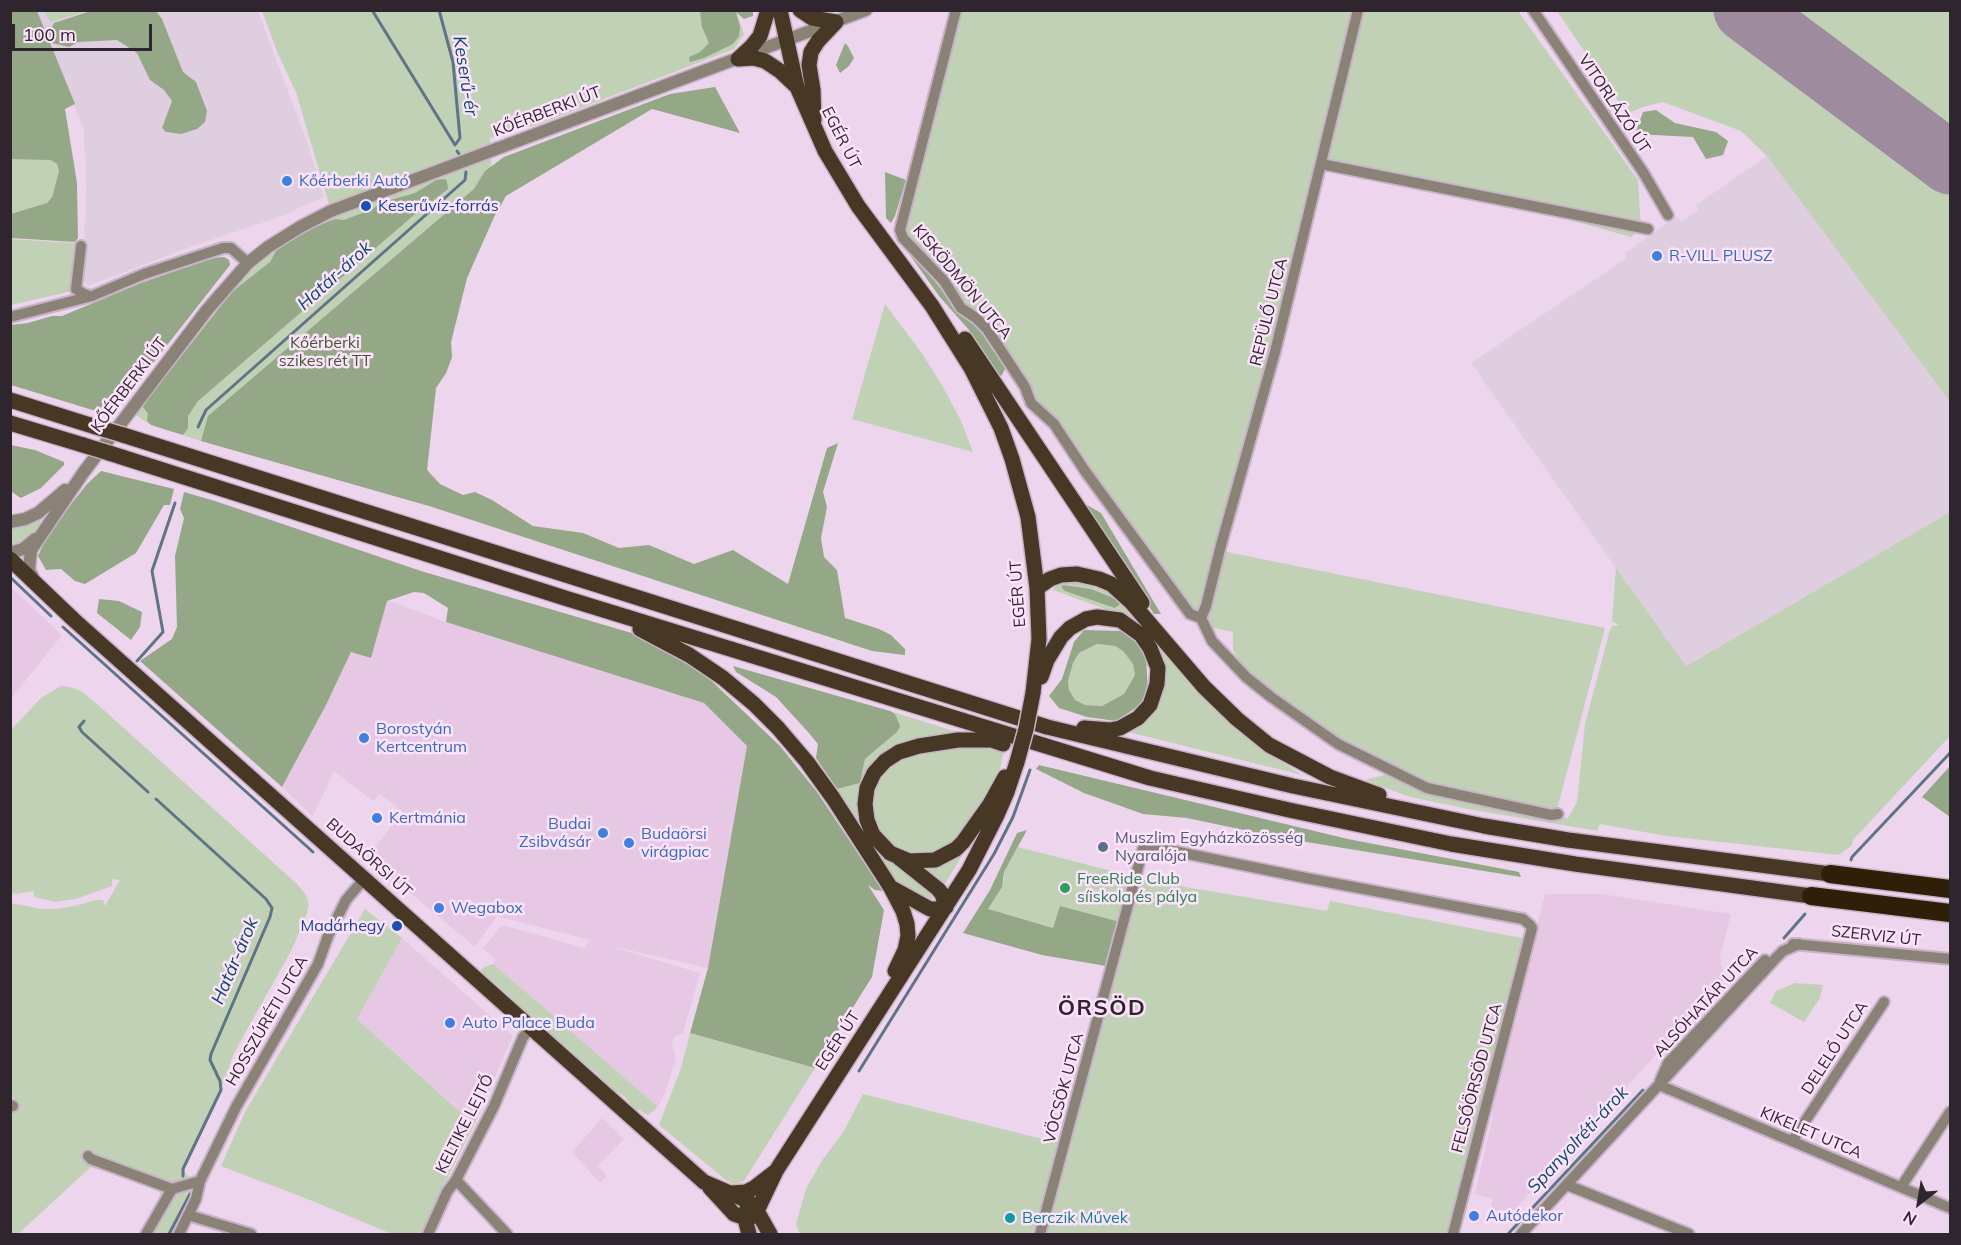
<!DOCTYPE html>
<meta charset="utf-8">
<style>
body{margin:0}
#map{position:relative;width:1961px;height:1245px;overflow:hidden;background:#eed5ee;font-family:Mulish,sans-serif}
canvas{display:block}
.frame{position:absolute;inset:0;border:12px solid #2f252e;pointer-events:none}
.north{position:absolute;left:1889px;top:1173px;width:60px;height:60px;-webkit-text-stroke:4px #fce2fb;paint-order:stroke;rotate:211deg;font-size:16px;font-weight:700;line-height:24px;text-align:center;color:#2f252e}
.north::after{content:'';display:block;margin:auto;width:21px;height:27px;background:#2f252e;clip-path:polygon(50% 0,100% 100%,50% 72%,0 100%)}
.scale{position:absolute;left:12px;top:24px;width:140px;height:27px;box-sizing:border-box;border:3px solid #2f252e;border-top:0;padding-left:8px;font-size:18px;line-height:21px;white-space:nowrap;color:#2f252e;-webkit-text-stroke:4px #fce2fb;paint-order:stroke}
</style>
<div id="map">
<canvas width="1961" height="1245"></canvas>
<div class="frame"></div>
<div class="north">N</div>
<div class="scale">100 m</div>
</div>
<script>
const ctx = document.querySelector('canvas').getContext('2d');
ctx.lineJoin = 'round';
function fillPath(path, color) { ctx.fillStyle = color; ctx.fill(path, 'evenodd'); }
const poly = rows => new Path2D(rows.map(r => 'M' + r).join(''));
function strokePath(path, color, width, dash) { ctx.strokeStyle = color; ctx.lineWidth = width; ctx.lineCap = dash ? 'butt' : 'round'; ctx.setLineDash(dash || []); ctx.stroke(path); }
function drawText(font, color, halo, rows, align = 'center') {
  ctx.font = font + ' Mulish,sans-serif'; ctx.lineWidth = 5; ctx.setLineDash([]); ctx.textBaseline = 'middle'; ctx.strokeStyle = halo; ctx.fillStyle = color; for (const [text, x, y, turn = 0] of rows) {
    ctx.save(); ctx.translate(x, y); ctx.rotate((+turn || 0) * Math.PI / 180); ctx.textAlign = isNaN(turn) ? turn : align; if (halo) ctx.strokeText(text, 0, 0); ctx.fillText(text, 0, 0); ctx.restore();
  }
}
const built = poly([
 [11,587,62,635,11,699],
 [387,600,446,622,704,703,747,746,708,968,606,945,700,973,683,1033,674,1037,672,1046,676,1058,665,1093,658,1107,493,964,495,959,483,948,502,925,585,948,589,940,497,916,475,947,367,857,390,828,397,807,380,794,373,801,334,771,313,816,282,787,326,705,351,652,371,658],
 [1545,894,1602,894,1731,914,1720,957,1724,980,1508,1217,1498,1215,1496,1219,1488,1218,1493,1199,1475,1194,1492,1119,1493,1094],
 [402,938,513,1036,478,1117,468,1118,357,1019],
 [602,1118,624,1139,598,1166,607,1176,600,1183,572,1152]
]);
const industrial = poly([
 [37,11,258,11,308,145,324,197,277,218,190,247,88,286,83,281,86,186,84,131],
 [1767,156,1950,402,1950,512,1685,666,1471,363,1627,258,1625,253,1672,220,1677,217,1681,222,1698,210,1696,205]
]);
const green = poly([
 [44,11,87,11,50,22],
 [262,11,736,11,744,34,734,49,539,124,490,138,494,217,467,278,451,342,452,357,446,373,436,388,427,470,440,484,429,506,201,441,151,425,129,411,248,263,331,211,296,92,278,54],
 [956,11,1518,11,1638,180,1641,229,1631,237,1488,197,1321,164,1222,551,1605,628,1556,813,1425,786,1363,757,1243,672,1233,649,1233,632,1209,627,1195,617,1044,416,987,329,903,238],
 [1557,11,1950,11,1950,402,1767,156,1741,131,1663,102,1643,107,1627,114],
 [45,154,57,164,59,171,52,197,47,203,40,206,11,214,11,159],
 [10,239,75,243,72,291,11,305],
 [885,304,921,352,942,385,961,421,973,452,852,419],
 [1950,512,1950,736,1853,840,1852,845,1839,855,1666,836,1600,824,1597,831,1468,809,1410,797,1365,780,1384,775,1424,792,1568,818,1577,802,1585,724,1609,633,1612,626,1619,625,1612,621,1616,568,1686,666],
 [41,517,40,527,26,542,14,546,11,543,11,527],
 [1090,582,1116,594,1159,642,1191,684,1249,740,1302,775,1124,731,1150,712,1163,690,1163,660,1146,636,1119,614,1053,590,1057,583],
 [1097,644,1115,646,1123,651,1133,664,1135,675,1124,694,1102,706,1085,705,1075,700,1069,690,1068,681,1073,663,1079,653],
 [61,686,70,687,81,691,96,703,297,884,306,895,309,905,304,922,291,951,234,1053,221,1090,183,1169,196,1187,176,1234,139,1234,160,1196,159,1190,91,1167,18,1234,11,1234,10,1126,15,1098,10,1097,11,903,41,909,56,909,74,906,96,900,103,900,105,906,120,880,112,879,112,886,76,899,55,902,34,897,34,891,16,894,11,893,10,731,41,698],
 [890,711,960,733,916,740,860,786,857,807,863,831,884,856,933,894,934,897,931,900,899,885,876,857,837,789,860,783,865,759,897,732,895,714],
 [988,745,1005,749,999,772,984,803,954,842,933,856,910,856,882,839,869,806,870,796,882,772,896,759,936,747],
 [1018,847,1132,876,1120,922,1053,928,987,909,996,896,1004,879,1004,872],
 [963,850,965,851,943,887,916,867,929,868,935,866],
 [1139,879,1327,911,1330,901,1527,939,1449,1234,800,1234,796,1224,806,1189,823,1159,844,1131,863,1094,1054,1142,1070,1137],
 [365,909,402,938,357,1019,467,1118,478,1117,435,1203,423,1234,392,1234,315,1202,221,1166,245,1112],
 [493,964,550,1013,658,1107,648,1115,639,1110,635,1110,625,1097,619,1093,613,1093,596,1072,586,1065,577,1062,516,1005,514,1000,481,971,484,967],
 [1795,983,1823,985,1820,998,1804,1022,1770,1003,1776,991],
 [690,1033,815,1068,744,1181,733,1184,726,1180,659,1125,681,1068]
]);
const forest = poly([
 [11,10,37,11,75,104,65,109,77,183,78,238,75,242,11,238,11,214,47,203,52,197,59,171,57,164,51,160,11,159],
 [94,10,156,11,162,19,183,72,196,82,207,111,205,122,197,129,181,134,166,132,162,128,172,101,164,90,150,80,137,53,117,40,78,42,69,47,52,43,49,33,54,23],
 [700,11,753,11,753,16,744,19,736,12,740,27,739,36,733,44,704,58,690,62,689,57,700,52,709,43,702,27],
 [845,43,848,46,854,58,849,66,840,73,836,65],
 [715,87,740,133,652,109,506,196,494,217,467,278,451,342,452,357,446,373,436,388,427,470,440,484,463,495,475,492,492,500,533,526,583,533,619,548,649,545,694,564,733,550,788,584,827,448,838,443,823,492,827,507,821,538,824,557,837,570,845,618,879,629,891,635,905,649,905,655,872,651,429,506,201,441,208,416,474,189,485,171,504,157,670,94],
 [1656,110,1675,123,1716,132,1728,141,1723,155,1706,159,1693,137,1635,134,1643,112],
 [885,172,906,180,895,216,891,223,886,218],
 [445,179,447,181,448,189,414,215,198,401,188,416,188,428,183,435,151,425,147,421,148,414,143,407,145,402,232,292,270,262,276,251,301,233,320,225,335,219,344,220,373,209,380,203,415,193,436,180],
 [910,250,956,308,978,327,1006,367,1002,375,996,378,969,330,939,296,907,251],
 [224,257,229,260,230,265,124,400,109,400,103,405,99,412,11,385,11,325,28,323,52,316,62,316,141,283,212,258],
 [11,445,35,450,64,462,64,465,41,488,21,498,19,497,11,491],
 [101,471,174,489,170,505,164,505,136,553,85,584,75,581,61,569,46,570,38,556,49,532,87,484],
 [184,492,215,501,421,571,652,639,701,671,780,746,817,792,883,891,875,890,868,885,884,910,872,977,815,1068,690,1033,708,968,747,746,704,703,446,622,448,608,424,593,414,592,387,601,371,658,351,652,326,705,282,787,140,661,172,639,177,627,175,556,184,518,180,509],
 [1087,505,1101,513,1161,614,1154,614,1085,509],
 [1063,585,1091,589,1116,599,1120,604,1115,608,1065,591,1061,587],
 [99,599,119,601,142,612,140,627,131,640,97,613],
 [1084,630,1122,631,1139,645,1146,656,1148,693,1140,705,1116,721,1087,717,1059,708,1049,696,1062,679,1074,642],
 [1097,644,1115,646,1123,651,1133,664,1135,675,1124,694,1102,706,1085,705,1075,700,1069,690,1068,681,1073,663,1079,653],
 [733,666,890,711,895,714,900,726,897,732,865,759,860,783,837,789,816,758,818,744,808,732,776,697,736,672],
 [1039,765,1348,839,1519,872,1521,877,1282,838,1187,818,1143,814,1084,793,1036,769],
 [1950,766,1950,817,1922,797],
 [1027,830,1004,872,1002,887,988,909,1053,928,1060,906,1120,922,1106,966,1042,955,963,933,990,890,1017,833]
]);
const stream = poly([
 [372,10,455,145,460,138,453,62,439,10],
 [457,151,459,154],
 [198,427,206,410,465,180,466,172],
 [10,577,51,616],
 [63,627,313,852],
 [137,661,163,632,152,571,175,503],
 [84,721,79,727,82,732,148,792],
 [156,799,266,899,272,908,270,917,211,1054,210,1060,220,1081,221,1090,183,1169,183,1176],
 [1851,860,1852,857,1950,753],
 [1784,938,1805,914],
 [859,1071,994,854,1013,817,1030,770],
 [169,1234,190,1194],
 [1508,1234,1643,1090]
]);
const runway = poly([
 [1745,10,1950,163]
]);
const minor = poly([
 [956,10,900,230,903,238,944,281,961,308,976,318,987,329,1025,387,1031,403,1054,424,1085,471,1190,614,1201,618],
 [1533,10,1643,172,1668,215],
 [1321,164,1648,229],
 [81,246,76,289,84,294,90,296],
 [10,317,92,296,144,274,223,248,231,248,248,263],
 [1201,618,1206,606,1221,545,1275,352,1358,10],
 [1201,618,1212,641,1246,677,1271,697,1338,744,1427,788,1551,815,1558,814],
 [1793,944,1950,959],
 [1660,1081,1668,1063,1765,960],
 [1659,1085,1950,1208],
 [10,1105,13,1106],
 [1792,1141,1884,1002],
 [88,1156,91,1159,172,1189],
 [456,1180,507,1234],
 [1567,1185,1689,1234],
 [1901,1187,1950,1112],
 [188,1215,251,1234],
 [146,1234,172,1189,200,1181],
 [179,1234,196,1199,200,1181,236,1107,318,964,328,936,346,900,364,879],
 [428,1234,447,1192,456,1180,494,1106,523,1037,530,1029],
 [1040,1234,1144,845,1306,878,1523,919,1530,925,1532,928,1453,1234],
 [1521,1234,1776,958,1783,951,1799,944]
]);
const tertiary = poly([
 [10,522,25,519,38,513,65,490],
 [10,553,23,549,35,539],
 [34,580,29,570,31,550,83,473,207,310,248,263,268,247,300,227,331,211,866,10]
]);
const primary = poly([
 [780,10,797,87,825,151,858,206,932,306,971,368,1001,428,1012,459,1028,517,1037,588,1039,639,1033,693],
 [800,10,812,18,836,22],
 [738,59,754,58,765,61,780,71,797,87],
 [738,59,752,46,760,36,768,10],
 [814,120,813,90,809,65,811,52,818,41,836,22],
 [965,339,1142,603],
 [10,400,96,427],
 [10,423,83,445],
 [123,435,1047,727,1293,786,1484,826,1568,840,1830,874],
 [109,453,568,599,1150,778,1289,810,1451,844,1575,864,1811,896],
 [10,559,74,620,704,1182,748,1201,757,1211,770,1234],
 [1037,588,1050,579,1061,575,1077,574,1099,579,1111,584,1132,603,1204,687,1237,719,1269,745,1330,777,1379,795],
 [640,629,689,655,723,678,754,704,778,728,807,762,833,798,891,888,903,911,907,924,908,936,905,950,895,971],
 [1041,677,1047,660,1061,637,1070,628,1086,619,1097,617,1120,620,1141,635,1150,648,1158,668,1157,684,1150,705,1138,718,1120,728,1110,730,1084,728],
 [1003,744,991,740,958,740,919,746,899,752,885,761,874,773,867,788,865,804,867,820,873,835,890,853,909,861,935,860,956,849,963,842,990,804,1005,777],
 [899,858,938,889,942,894,946,907],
 [892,888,930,909,939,909,946,907],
 [710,1188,734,1214,745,1218,750,1218,757,1211,776,1171,969,870,997,815,1007,792,1017,762],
 [732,1193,746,1192,754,1188,776,1171],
 [747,1209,744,1215,749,1234]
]);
const motorway = poly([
 [1830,874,1950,889],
 [1811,896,1950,913]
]);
const primaryBridge = poly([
 [96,427,123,435],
 [83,445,109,453],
 [1017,762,1026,729,1033,693]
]);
const markers = [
 [287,181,6,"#3f7fe0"],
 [366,206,6,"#1a4fb4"],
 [1657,256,6,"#3f7fe0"],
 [364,738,6,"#3f7fe0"],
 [377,818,6,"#3f7fe0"],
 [603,833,6,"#3f7fe0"],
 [629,843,6,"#3f7fe0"],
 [1103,847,6,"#5c6f8a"],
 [1065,888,6,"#2e9e5b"],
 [439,908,6,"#3f7fe0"],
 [397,926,6,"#1a4fb4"],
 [450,1023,6,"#3f7fe0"],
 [1474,1216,6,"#3f7fe0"],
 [1010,1218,6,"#0f9aa8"]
];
const streetNames = [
 ["VITORLÁZÓ ÚT",1614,104,56],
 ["KŐÉRBERKI ÚT",547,112,-21],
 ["EGÉR ÚT",841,138,63],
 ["KISKÖDMÖN UTCA",962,282,50],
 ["REPÜLŐ UTCA",1269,312,-76],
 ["KŐÉRBERKI ÚT",129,385,-53],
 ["EGÉR ÚT",1018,594,-94],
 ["BUDAÖRSI ÚT",369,858,42],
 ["SZERVIZ ÚT",1876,936,6],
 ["ALSÓHATÁR UTCA",1706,1002,-47],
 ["HOSSZÚRÉTI UTCA",267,1021,-60],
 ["EGÉR ÚT",838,1041,-57],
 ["DELELŐ UTCA",1835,1048,-57],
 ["FELSŐÖRSÖD UTCA",1477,1078,-75],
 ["VÖCSÖK UTCA",1064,1088,-75],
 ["KELTIKE LEJTŐ",465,1124,-63],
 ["KIKELET UTCA",1811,1133,23]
];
const shopNames = [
 ["Kőérberki Autó",299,181],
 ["R-VILL PLUSZ",1669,256],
 ["Borostyán",376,729],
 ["Kertcentrum",376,747],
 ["Kertmánia",389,818],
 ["Budai",591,824,"right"],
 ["Zsibvásár",591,842,"right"],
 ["Budaörsi",641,834],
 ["virágpiac",641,852],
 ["Wegabox",451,908],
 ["Auto Palace Buda",462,1023],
 ["Autódekor",1486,1216]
];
const transitNames = [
 ["Keserűvíz-forrás",378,206],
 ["Madárhegy",385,926,"right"]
];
const parkNames = [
 ["Kőérberki",325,343],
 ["szikes rét TT",325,361]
];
const serviceNames = [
 ["Muszlim Egyházközösség",1115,838],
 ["Nyaralója",1115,856]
];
const leisureNames = [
 ["FreeRide Club",1077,879],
 ["síiskola és pálya",1077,897]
];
const cultureNames = [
 ["Berczik Művek",1022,1218]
];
const waterNames = [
 ["Keserű-ér",465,76,81],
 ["Határ-árok",335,276,-42],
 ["Határ-árok",235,961,-67],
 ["Spanyolréti-árok",1578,1140,-47]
];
const districtNames = [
 ["ÖRSÖD",1102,1008]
];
fillPath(built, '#e6c8e5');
fillPath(industrial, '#dfcedf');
fillPath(green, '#c1d1b6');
fillPath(forest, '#94a787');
strokePath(stream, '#5f7486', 3);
strokePath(runway, '#9e8b9e', 63);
strokePath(minor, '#c8b2c8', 14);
strokePath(tertiary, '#c8b2c8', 15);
strokePath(primary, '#c8b2c8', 18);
strokePath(motorway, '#c8b2c8', 21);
strokePath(minor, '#8a8276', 10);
strokePath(tertiary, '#8a8276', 12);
strokePath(primary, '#463825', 15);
strokePath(motorway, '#2f1f08', 18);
strokePath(primaryBridge, '#c8b2c8', 18, []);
strokePath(primaryBridge, '#463825', 15);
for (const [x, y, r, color] of markers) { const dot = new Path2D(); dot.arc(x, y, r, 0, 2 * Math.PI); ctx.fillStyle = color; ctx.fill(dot); strokePath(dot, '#fce2fb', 2); }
drawText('16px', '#2f252e', '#fce2fb', streetNames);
drawText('16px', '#366cbe', '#fce2fb', shopNames, 'left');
drawText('16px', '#164399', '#fce2fb', transitNames, 'left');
drawText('16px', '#415c2c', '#fce2fb', parkNames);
drawText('16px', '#4e5e75', '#fce2fb', serviceNames, 'left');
drawText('16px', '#27864d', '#fce2fb', leisureNames, 'left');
drawText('16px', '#0d838f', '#fce2fb', cultureNames, 'left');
drawText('italic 18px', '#084c6a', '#fce2fb', waterNames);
ctx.letterSpacing = '1.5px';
drawText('bold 22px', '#2f252e', '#fce2fb', districtNames);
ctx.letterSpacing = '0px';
</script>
